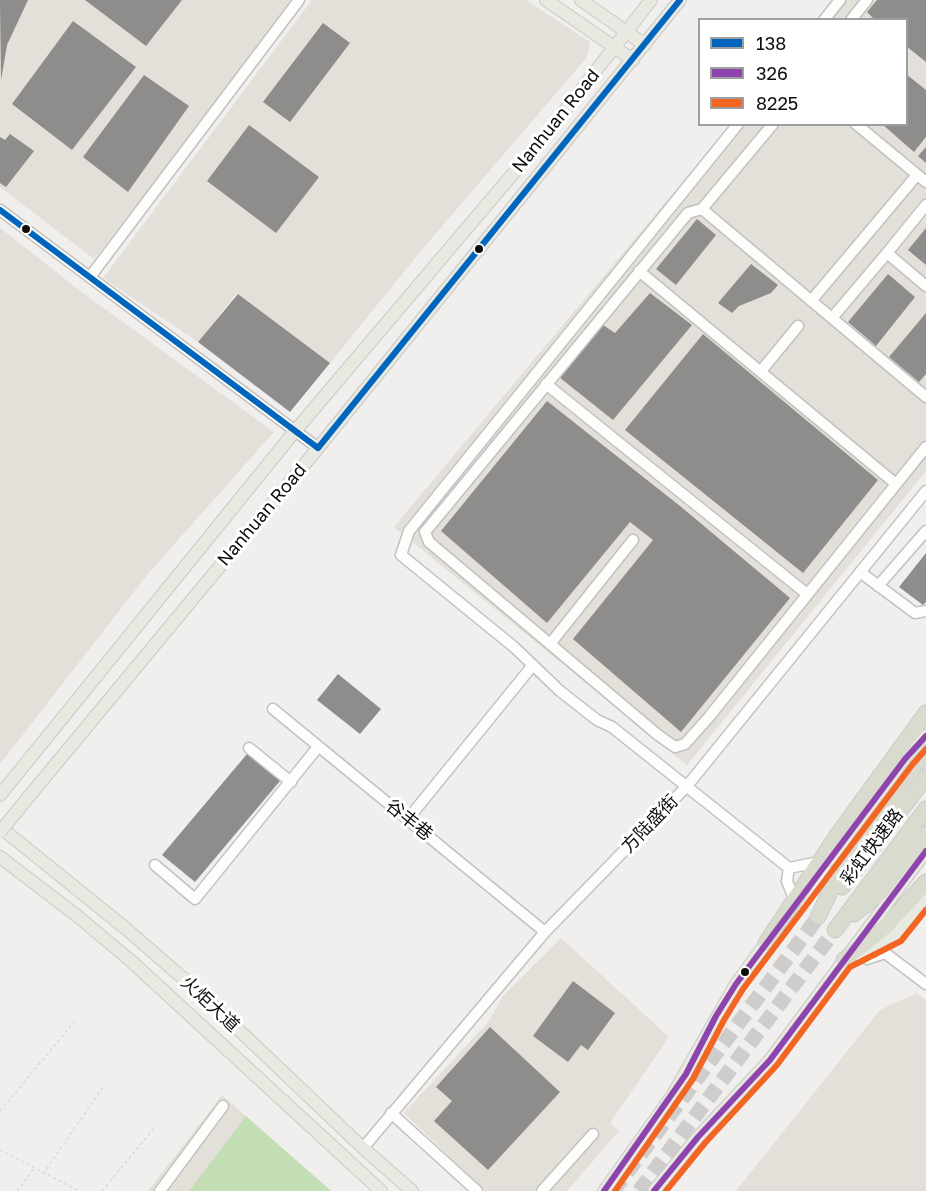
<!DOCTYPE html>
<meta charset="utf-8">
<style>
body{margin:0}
#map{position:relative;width:926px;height:1191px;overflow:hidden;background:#f0efed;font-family:"Golos Text",sans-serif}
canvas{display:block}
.legend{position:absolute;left:698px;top:18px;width:210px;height:108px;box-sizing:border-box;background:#fff;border:2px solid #9f9e9e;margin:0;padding:8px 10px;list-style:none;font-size:18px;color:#0e0d0c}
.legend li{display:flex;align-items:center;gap:12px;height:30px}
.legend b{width:30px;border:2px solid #9f9e9e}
</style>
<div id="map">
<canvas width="926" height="1191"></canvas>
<ul class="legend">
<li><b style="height:8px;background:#0065bd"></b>138</li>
<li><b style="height:8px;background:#8e44ad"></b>326</li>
<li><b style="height:8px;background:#f26522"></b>8225</li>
</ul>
</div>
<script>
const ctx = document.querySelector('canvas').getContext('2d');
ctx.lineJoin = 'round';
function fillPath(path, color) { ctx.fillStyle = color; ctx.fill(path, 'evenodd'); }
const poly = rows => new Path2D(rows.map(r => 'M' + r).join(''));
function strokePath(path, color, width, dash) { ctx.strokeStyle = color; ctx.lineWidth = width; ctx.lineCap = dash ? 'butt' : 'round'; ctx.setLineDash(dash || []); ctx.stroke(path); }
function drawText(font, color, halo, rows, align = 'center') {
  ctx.font = font + ' "Golos Text","Noto Sans SC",sans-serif'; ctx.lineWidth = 6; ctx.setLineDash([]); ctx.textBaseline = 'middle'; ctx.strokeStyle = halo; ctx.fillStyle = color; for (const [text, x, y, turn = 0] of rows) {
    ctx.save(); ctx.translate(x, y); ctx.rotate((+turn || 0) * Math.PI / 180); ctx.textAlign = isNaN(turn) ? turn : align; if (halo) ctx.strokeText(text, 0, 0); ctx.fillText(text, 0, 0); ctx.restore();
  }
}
const built = poly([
 [0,0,298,0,94,259,0,187],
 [312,0,526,0,590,42,587,57,425,246,330,363,237,293,198,342,103,278],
 [834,0,926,0,926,471,687,765,394,527,730,125,906,124,906,20,818,19],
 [0,228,83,293,274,432,147,575,0,764],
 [561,938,669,1037,610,1123,619,1131,567,1191,485,1191,404,1113,489,1021,503,996],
 [917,993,926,1000,926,1191,736,1191,880,1010],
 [222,1095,331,1191,148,1191]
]);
const green = poly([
 [246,1116,331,1191,189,1191]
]);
const building = poly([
 [0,0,28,0,7,45,1,80],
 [85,0,182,0,146,46],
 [877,0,926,0,926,62,906,46,906,20,875,20,867,12],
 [73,21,136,67,72,150,12,104],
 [323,23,350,43,290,122,263,102],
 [906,74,926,90,926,137,914,152,882,124,906,124],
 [144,75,189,106,128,192,83,157],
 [249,125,319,177,276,233,207,181],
 [10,134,34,151,6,187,0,183,0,137,5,140],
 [926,147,926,163,918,156],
 [697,219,716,235,676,285,656,269],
 [926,228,926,265,908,250],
 [751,264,778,285,771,293,739,306,732,313,718,303],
 [888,274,915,297,876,346,848,322],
 [650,293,692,325,613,420,559,377,603,325,615,333],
 [238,294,330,363,290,412,198,342],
 [926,313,926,374,919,382,889,357],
 [703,334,878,480,803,573,625,430],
 [547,401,680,506,790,598,681,732,573,639,653,540,630,522,547,623,441,531],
 [926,553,926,602,923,605,899,587],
 [338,674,381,709,360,734,317,700],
 [247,754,280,781,195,882,162,855],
 [573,981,615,1013,588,1050,581,1045,568,1062,533,1036],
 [490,1027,560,1092,488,1170,434,1121,452,1101,436,1087]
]);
const highwayTunnel = poly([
 [613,1191,818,917],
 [639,1191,835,930]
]);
const path = poly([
 [0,1111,75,1021],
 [0,1150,79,1191],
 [43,1174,103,1087],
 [17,1191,33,1170],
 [102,1191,156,1126]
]);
const minor = poly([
 [824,20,840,0],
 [851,20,867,0],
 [738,124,409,531,401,555,514,647,560,691,597,720,612,727,789,868,819,862],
 [856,124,926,182],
 [702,209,773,124],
 [0,210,318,448],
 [887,253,926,205],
 [639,271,896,484],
 [90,277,299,0],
 [811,301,917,175],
 [832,318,887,253,926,286],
 [761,371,798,326],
 [546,384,807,594],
 [926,397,702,209,688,213,425,532,429,542,658,735,675,747,685,744,709,717,926,447],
 [860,572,915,613,926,611],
 [878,586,926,531],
 [550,644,633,540],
 [273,709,545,932],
 [249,748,291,782],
 [408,819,533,665],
 [155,865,195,899,318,747],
 [789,868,787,881,794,899],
 [885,953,926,984],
 [857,954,867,959,885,953],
 [391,1113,477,1191],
 [363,1148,545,932,687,786,926,491],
 [160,1191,223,1106],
 [542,1191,593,1134]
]);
const major = poly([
 [546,0,633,60],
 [581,0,645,45],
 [0,795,295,431,545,136,651,0],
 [26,800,318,448,680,0],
 [0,827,124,927,200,993,363,1148,412,1191],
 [0,857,76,915,131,961,381,1191],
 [829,860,905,759,926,736],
 [862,952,896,934,926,895],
 [604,1191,672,1096,736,984,771,936],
 [654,1191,698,1137,770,1060,926,851]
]);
const highway = poly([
 [842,887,926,777],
 [854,914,881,892,926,834],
 [818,917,834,883,860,840,926,751],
 [835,930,926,809],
 [766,943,838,834,926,713],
 [844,960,886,926,926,882]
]);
const majorBridge = poly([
 [0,832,26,800]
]);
const bus1 = poly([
 [0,210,318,448,680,0]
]);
const bus2 = poly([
 [604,1191,686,1074,716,1016,736,984,905,759,926,736],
 [654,1191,698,1137,770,1060,926,851]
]);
const bus3 = poly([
 [615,1191,693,1079,724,1020,743,989,912,765,926,749],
 [666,1191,705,1143,777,1065,850,967,901,941,926,910]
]);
const markers = [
 [26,229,5,"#0e0d0c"],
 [479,249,5,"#0e0d0c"],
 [745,972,5,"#0e0d0c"]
];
const streetNames = [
 ["Nanhuan Road",556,121,-51],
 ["Nanhuan Road",262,515,-50],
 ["谷丰巷",409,820,39],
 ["方陆盛街",650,824,-46],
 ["彩虹快速路",872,847,-53],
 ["火炬大道",210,1004,43]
];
fillPath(built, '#e3dfd9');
fillPath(green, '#c3deb5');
fillPath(building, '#8e8d8b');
strokePath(highwayTunnel, '#cecdcb', 15, [15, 8]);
strokePath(minor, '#c2c1c0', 13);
strokePath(major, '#c9c9c8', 14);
strokePath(highway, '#c9c9c8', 17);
strokePath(path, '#d9d9d8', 1.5, [3, 3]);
strokePath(minor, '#fdfdfc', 10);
strokePath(major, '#e8e9e1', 12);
strokePath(highway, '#dadbcf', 15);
strokePath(majorBridge, '#c9c9c8', 14, []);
strokePath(majorBridge, '#e8e9e1', 12);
strokePath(bus1, '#0065bd', 6);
strokePath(bus2, '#8e44ad', 6);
strokePath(bus3, '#f26522', 6);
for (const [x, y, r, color] of markers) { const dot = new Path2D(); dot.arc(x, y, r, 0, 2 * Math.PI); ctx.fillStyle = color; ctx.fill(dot); strokePath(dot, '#fff', 2); }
drawText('18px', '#0e0d0c', '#fff', streetNames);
</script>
